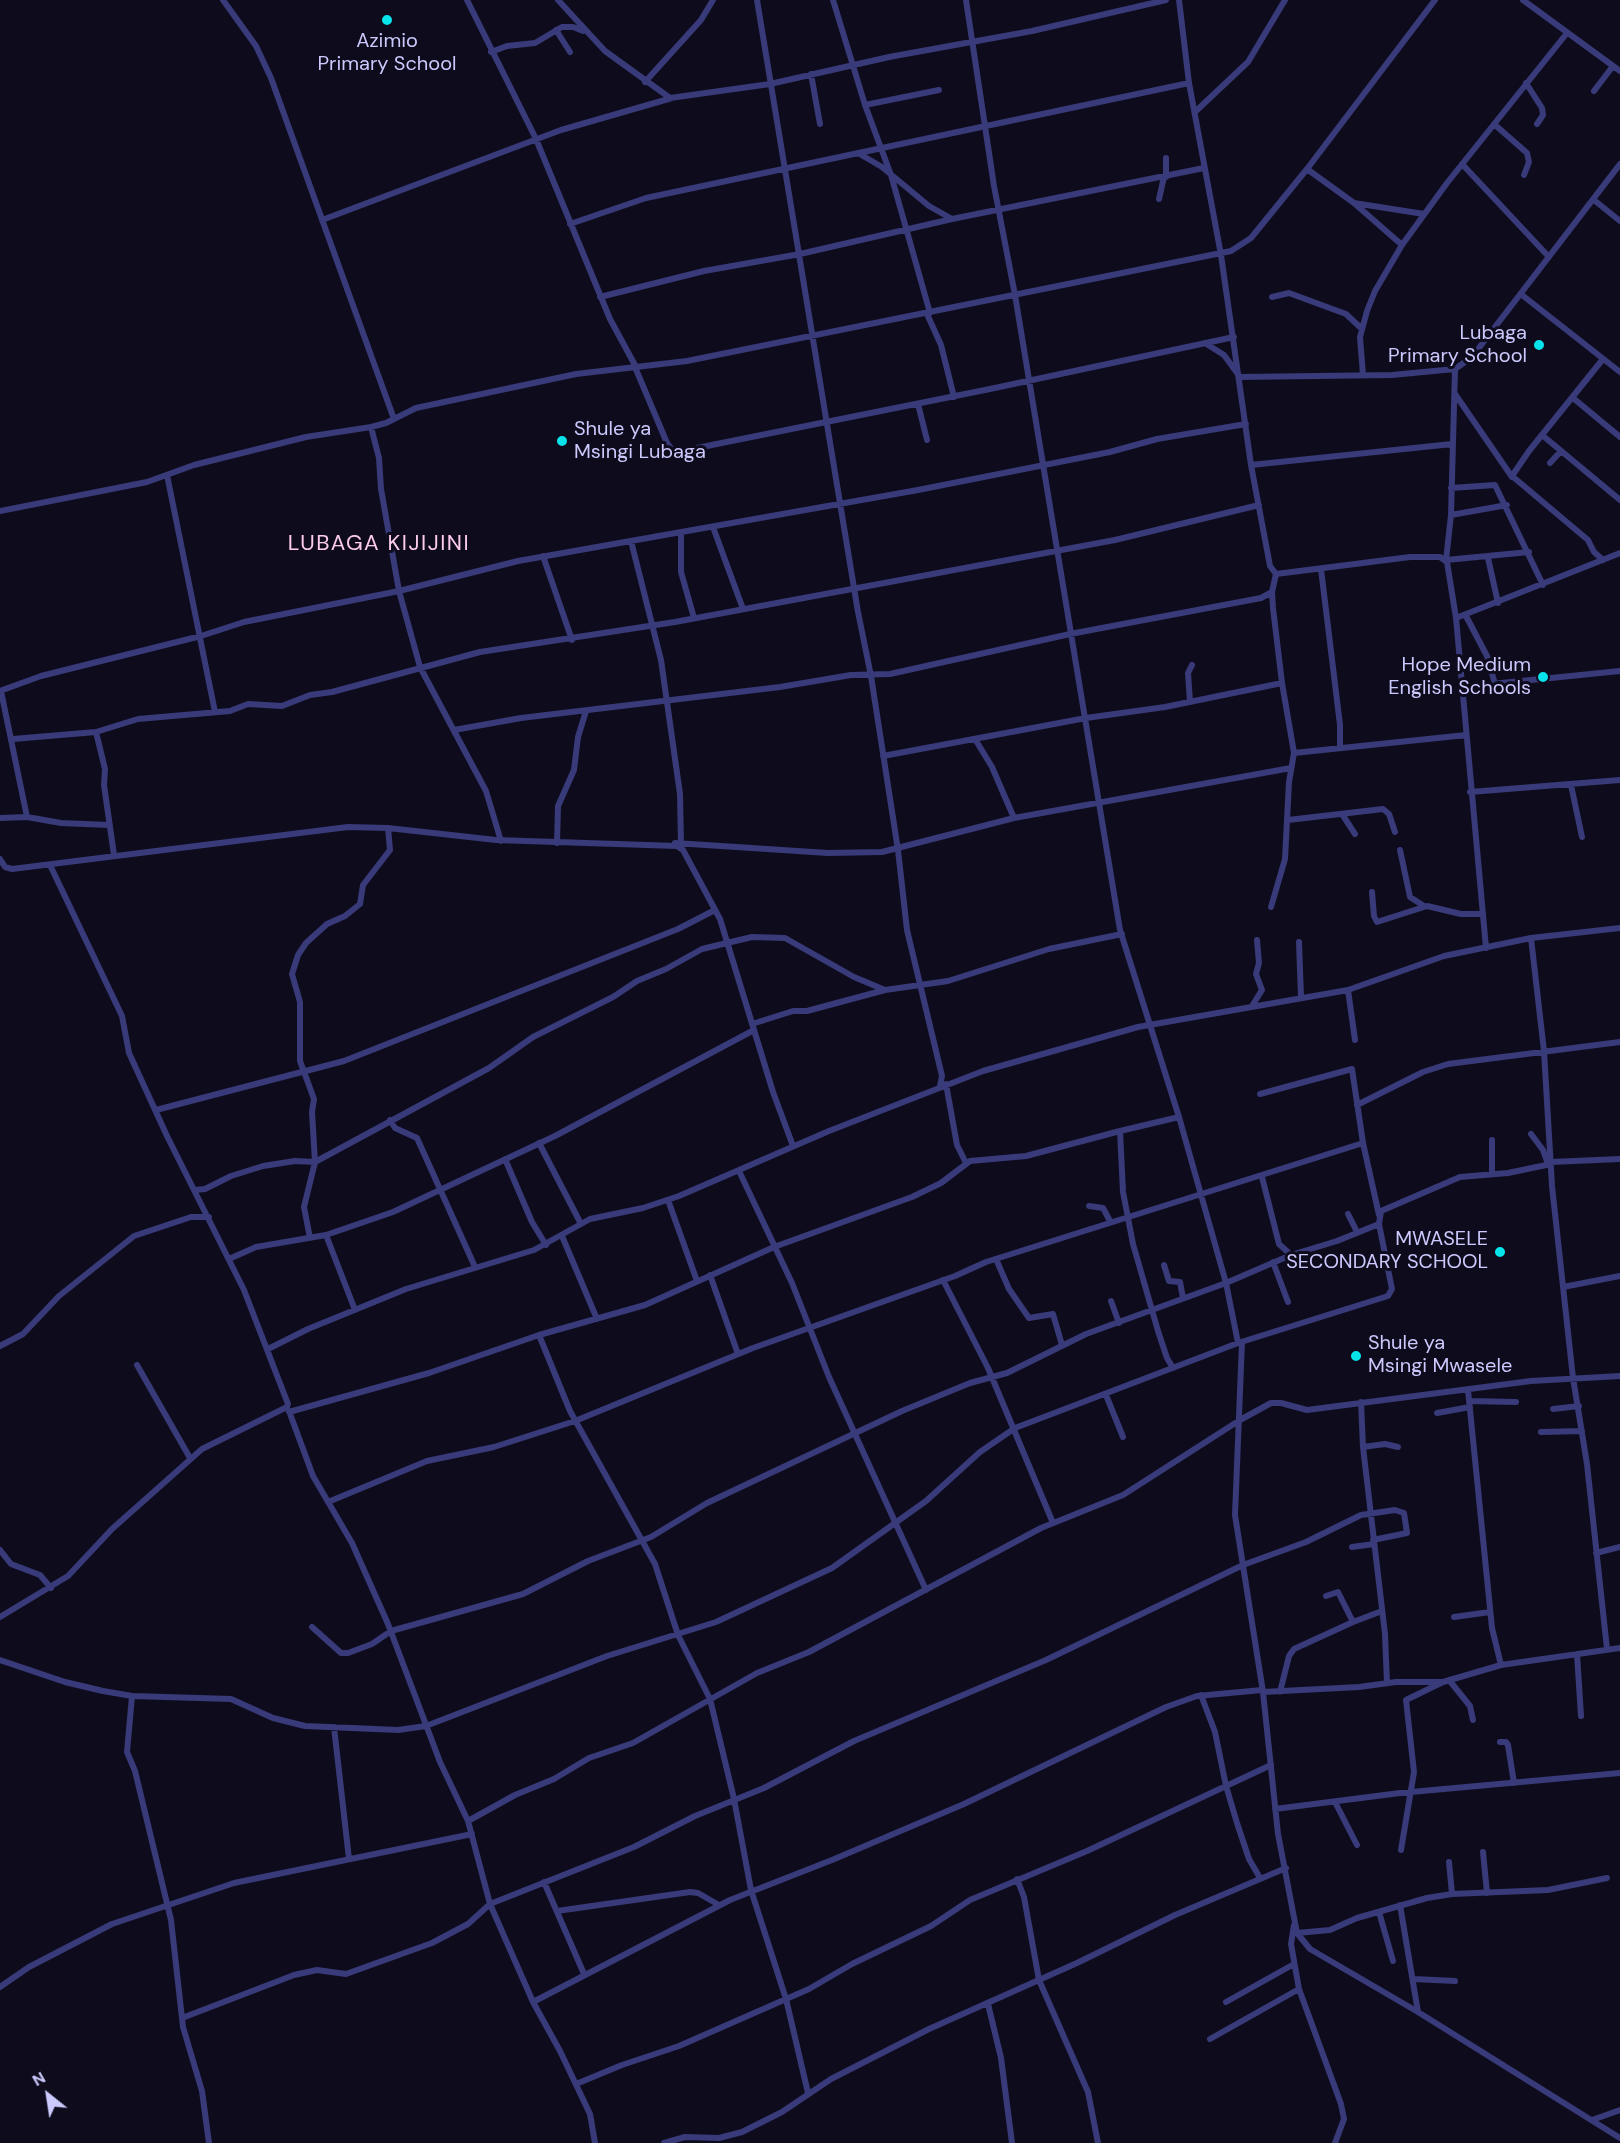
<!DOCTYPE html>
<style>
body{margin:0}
#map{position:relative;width:1620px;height:2143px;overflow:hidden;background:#0e0c1c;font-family:"DM Sans",sans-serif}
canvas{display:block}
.north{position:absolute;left:18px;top:2065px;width:60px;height:60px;-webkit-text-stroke:4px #0e0c1c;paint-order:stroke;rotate:330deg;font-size:16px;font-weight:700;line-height:24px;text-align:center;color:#cbc9fd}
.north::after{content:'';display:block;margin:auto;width:21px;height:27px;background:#cbc9fd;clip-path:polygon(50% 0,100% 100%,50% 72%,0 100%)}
</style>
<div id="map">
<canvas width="1620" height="2143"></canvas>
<div class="north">N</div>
</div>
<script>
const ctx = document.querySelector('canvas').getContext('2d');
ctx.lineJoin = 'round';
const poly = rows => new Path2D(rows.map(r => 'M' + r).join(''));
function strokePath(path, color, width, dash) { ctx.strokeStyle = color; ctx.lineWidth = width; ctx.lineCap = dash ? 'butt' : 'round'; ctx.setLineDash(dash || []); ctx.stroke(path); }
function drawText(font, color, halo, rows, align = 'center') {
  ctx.font = font + ' "DM Sans",sans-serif'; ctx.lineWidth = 6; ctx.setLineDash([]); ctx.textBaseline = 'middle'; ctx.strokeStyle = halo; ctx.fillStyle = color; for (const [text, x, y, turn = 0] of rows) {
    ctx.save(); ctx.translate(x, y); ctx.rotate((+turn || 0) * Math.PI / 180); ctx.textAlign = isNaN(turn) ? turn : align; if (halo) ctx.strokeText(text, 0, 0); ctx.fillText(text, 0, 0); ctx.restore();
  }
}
const minor = poly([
 [223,0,256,46,271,78,394,419],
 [467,0,536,139,610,319,636,367],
 [558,0,605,51,670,98,770,84,889,57,1032,31,1166,0],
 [757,0,858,612,871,676,898,850,907,930,942,1076,940,1086],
 [833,0,865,105,891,175,930,313],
 [966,0,994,186,1015,295,1120,930,1179,1117,1226,1283,1238,1343],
 [1179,0,1189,83,1221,255,1251,465,1270,566,1276,574,1410,557,1440,557,1447,562,1456,618,1486,948],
 [1523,0,1620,71],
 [556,30,570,52],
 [491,52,507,46,535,43,562,27,573,27,583,31],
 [811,74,820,124],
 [645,82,701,20,713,0],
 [1526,83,1542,108,1543,115,1537,124],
 [1594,91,1613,66],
 [865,105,939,90],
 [1196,111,1248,62,1285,0],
 [1494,124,1527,153,1529,162,1524,175],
 [858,153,882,167,929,206,952,219],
 [1166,158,1166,177],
 [1462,164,1549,257],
 [1307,169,1354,203,1402,245],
 [1159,199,1164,177],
 [1594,200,1620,221],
 [1354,203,1424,214],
 [322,220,561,130,672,98],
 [570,224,646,198,1189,83],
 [1522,295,1620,372],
 [600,297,704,271,800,254,952,219,1204,168],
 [1272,297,1289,293,1346,314,1362,329],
 [927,314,941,345,954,397],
 [1205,343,1224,355,1240,377,1392,375,1455,369,1472,357,1620,164],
 [1603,359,1529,451,1512,476,1588,540,1594,552,1603,560],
 [635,367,667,443,673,451,677,452,990,389,1234,337],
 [1455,369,1451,515,1446,560,1529,552],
 [1363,375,1360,337,1367,311,1375,291,1402,245,1447,183,1567,33],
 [1455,394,1512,477],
 [1573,398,1620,437],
 [918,404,927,440],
 [371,427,379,458,381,489,399,591,420,667,486,791,501,841],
 [1542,435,1620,500],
 [1550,463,1561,451],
 [1251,465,1452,444],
 [167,475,215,712],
 [1451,488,1495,485,1543,585],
 [0,511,147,482,194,465,306,437,371,427,386,423,416,408,576,374,687,361,1231,251,1251,238,1307,169,1435,0],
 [1451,515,1507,505],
 [713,527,743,609],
 [681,532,681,572,694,618],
 [631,541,661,660,680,794,681,843],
 [543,556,572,640],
 [1488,558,1498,603],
 [1321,569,1340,725,1340,748],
 [1466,616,1487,656,1495,684],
 [1456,618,1620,553],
 [1462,687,1620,671],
 [0,691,41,676,201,636,244,622,399,591,518,561,918,490,1110,452,1157,439,1246,424],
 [1,691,27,817],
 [1190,702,1188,673,1192,665],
 [454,730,521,718,780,687,851,675,890,674,1070,634,1261,598,1272,592],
 [96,732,105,769,104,785,114,855],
 [13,739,96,732,138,719,230,711,248,704,282,706,310,695,332,692,480,652,675,622,1115,540,1259,505],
 [975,739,992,767,1014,818],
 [1294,753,1466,735],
 [883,756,1086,718,1165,707,1282,683],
 [1571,785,1582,837],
 [1470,792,1620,780],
 [1342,814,1355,834],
 [0,818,27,817,61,823,109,825],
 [1288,820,1383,809,1389,814,1395,832],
 [557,843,558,806,574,770,578,737,586,711],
 [675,843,828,853,882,852,1014,818,1291,768],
 [1400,850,1410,897,1424,906],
 [0,859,5,867,12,869,348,827,388,828,496,840,677,846,683,850,720,919,773,1092,793,1146],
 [1372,892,1374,916,1377,922,1427,906,1461,914,1483,914],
 [1271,907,1285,859,1289,782,1294,753,1282,683,1273,608,1272,592,1276,574],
 [1531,938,1544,1051,1552,1186,1573,1378,1587,1464,1607,1649],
 [1299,942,1301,997],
 [1348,990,1355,1040],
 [1252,1006,1262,990,1256,974,1259,963,1257,940],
 [752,1024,793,1011,807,1011,885,990],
 [946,1084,957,1145,966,1163],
 [1260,1094,1352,1069,1363,1143,1379,1215],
 [1357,1105,1423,1072,1448,1064,1620,1042],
 [156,1110,344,1061,678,929,715,910],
 [390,1120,395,1128,417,1138,475,1267],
 [1120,1131,1179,1117],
 [1531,1134,1543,1150,1548,1164],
 [539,1143,581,1224],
 [505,1159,532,1222,546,1245],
 [1551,1162,1620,1159],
 [739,1171,792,1283,829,1377,926,1590],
 [1492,1174,1492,1140],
 [1262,1177,1279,1244,1291,1255],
 [195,1190,205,1189,231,1176,263,1166,295,1161,315,1162,489,1068,533,1037,613,997,637,981,666,969,702,949,752,937,785,938,854,977,885,990,948,981,1049,949,1122,934],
 [668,1200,697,1281],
 [1089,1206,1103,1208,1110,1221],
 [1348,1214,1357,1232],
 [326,1235,355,1310],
 [562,1236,597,1319],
 [310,1238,304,1207,315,1162,312,1112,314,1099,300,1061,300,1002,292,974,298,955,306,943,327,924,345,916,360,904,363,885,390,850,388,828],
 [229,1259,256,1247,326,1235,393,1212,555,1136,754,1030],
 [996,1259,1009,1289,1029,1318,1053,1314,1062,1345],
 [1273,1262,1288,1302],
 [1164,1265,1169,1281,1180,1282,1183,1298],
 [710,1275,738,1354],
 [943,1280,988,1368,1053,1523],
 [1563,1287,1620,1276],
 [1111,1301,1119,1323],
 [539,1335,570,1411,655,1564,678,1635,710,1699,734,1799,751,1890,786,1999,808,2093],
 [1242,1342,1235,1515,1263,1692,1278,1834,1297,1933,1310,1949,1418,2012,1620,2138],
 [0,1346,23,1334,59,1296,134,1236,191,1217,209,1217],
 [268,1349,308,1329,406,1289,534,1250,590,1219,643,1208,679,1196,829,1131,983,1071,1138,1027,1348,990,1444,956,1531,938,1620,928],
 [137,1365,190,1458],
 [1468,1390,1492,1628,1501,1665],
 [1106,1395,1123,1437],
 [1469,1401,1516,1402],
 [1361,1402,1363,1447,1385,1634,1387,1683],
 [1553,1409,1579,1406],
 [289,1411,313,1476,352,1543,388,1624,440,1762,468,1821,490,1904,533,2002,560,2051,590,2114,595,2143],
 [289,1412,429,1373,539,1335,645,1305,774,1247,912,1197,941,1183,970,1161,1026,1156,1120,1131,1123,1192,1133,1244,1158,1331,1167,1358,1173,1368],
 [1437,1413,1470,1407],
 [1541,1432,1582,1431],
 [1363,1447,1385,1444,1398,1447],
 [328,1502,427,1461,494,1447,575,1421,753,1348,955,1276,986,1262,1363,1143],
 [1352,1547,1374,1544],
 [0,1550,11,1564,40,1575,51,1588],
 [1596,1553,1620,1547],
 [1326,1596,1338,1592,1353,1622,1382,1611],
 [0,1617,68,1576,112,1529,202,1449,287,1407,288,1404,244,1290,167,1136,129,1053,122,1016,50,865],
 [1454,1617,1490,1612],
 [312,1627,341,1653,348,1653,372,1644,391,1631,523,1594,588,1561,651,1537,707,1503,902,1411,970,1383,1007,1373,1086,1334,1226,1283,1291,1255,1337,1241,1379,1224],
 [1577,1654,1581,1716],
 [0,1660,65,1682,103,1691,132,1696,231,1699,273,1718,305,1726,398,1730,426,1726,607,1656,716,1622,832,1568,926,1501,980,1452,1015,1428,1238,1343,1388,1296,1392,1289,1379,1224,1381,1211,1460,1177,1508,1173,1551,1164],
 [1449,1680,1470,1706,1473,1720],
 [1263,1692,1359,1687,1396,1682,1443,1682,1501,1665,1620,1648],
 [1280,1692,1289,1656,1294,1649,1353,1622],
 [1201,1695,1215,1732,1226,1786,1237,1823,1249,1859,1260,1878],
 [132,1696,127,1752,135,1771,171,1920,183,2027,202,2091,209,2143],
 [334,1727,349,1859],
 [1500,1742,1506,1742,1508,1745,1514,1783],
 [1335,1802,1357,1845],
 [1275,1809,1400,1793,1620,1773],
 [468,1821,515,1795,554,1779,589,1758,633,1743,757,1673,809,1652,1041,1528,1123,1495,1240,1420,1271,1403,1281,1403,1307,1410,1531,1381,1620,1376],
 [1401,1850,1414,1772,1406,1700,1443,1682],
 [1483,1852,1487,1893],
 [1449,1862,1452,1894],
 [1017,1879,1024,1897,1039,1980,1088,2092,1098,2143],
 [544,1882,584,1974],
 [1400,1905,1418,2012],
 [557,1911,690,1892,698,1893,719,1905],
 [1379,1912,1393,1961],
 [1294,1925,1291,1944,1299,1989,1341,2104,1344,2119,1335,2143],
 [1297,1933,1330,1930,1357,1918,1427,1898,1452,1894,1548,1890,1607,1878],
 [1414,1979,1455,1981],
 [0,1987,29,1967,112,1924,234,1883,472,1834],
 [533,2002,730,1900,832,1860,964,1804,1166,1707,1197,1696,1262,1690],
 [1226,2002,1294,1964],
 [988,2004,1001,2058,1012,2143],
 [182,2018,294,1975,317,1970,346,1974,432,1943,468,1924,490,1904,634,1847,695,1816,764,1788,854,1741,1046,1660,1243,1565,1306,1542,1361,1515,1395,1510,1404,1513,1407,1533,1373,1540],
 [1210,2039,1299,1989],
 [576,2084,622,2065,679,2046,809,1989,852,1964,931,1926,970,1900,1087,1851,1271,1765],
 [1592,2120,1620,2110],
 [664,2143,685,2137,719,2138,742,2132,782,2112,831,2079,929,2029,1077,1963,1175,1915,1286,1868]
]);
const markers = [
 [387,20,6,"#07e3eb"],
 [1539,345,6,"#07e3eb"],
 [562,441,6,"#07e3eb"],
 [1543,677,6,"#07e3eb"],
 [1500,1252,6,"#07e3eb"],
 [1356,1356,6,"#07e3eb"]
];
const poiNames = [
 ["Azimio",387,42,"center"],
 ["Primary School",387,65,"center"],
 ["Lubaga",1527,334],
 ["Primary School",1527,357],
 ["Shule ya",574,430,"left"],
 ["Msingi Lubaga",574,453,"left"],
 ["Hope Medium",1531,666],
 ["English Schools",1531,689],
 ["MWASELE",1488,1240],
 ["SECONDARY SCHOOL",1488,1263],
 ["Shule ya",1368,1344,"left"],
 ["Msingi Mwasele",1368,1367,"left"]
];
const quarterNames = [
 ["LUBAGA KIJIJINI",379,544]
];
strokePath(minor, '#383a7a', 6);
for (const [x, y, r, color] of markers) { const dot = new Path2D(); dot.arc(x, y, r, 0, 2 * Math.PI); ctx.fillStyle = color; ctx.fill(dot); strokePath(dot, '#0e0c1c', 2); }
drawText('20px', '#cbc9fd', '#0e0c1c', poiNames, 'right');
ctx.letterSpacing = '1.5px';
drawText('22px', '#fdcbee', '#0e0c1c', quarterNames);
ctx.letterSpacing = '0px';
</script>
